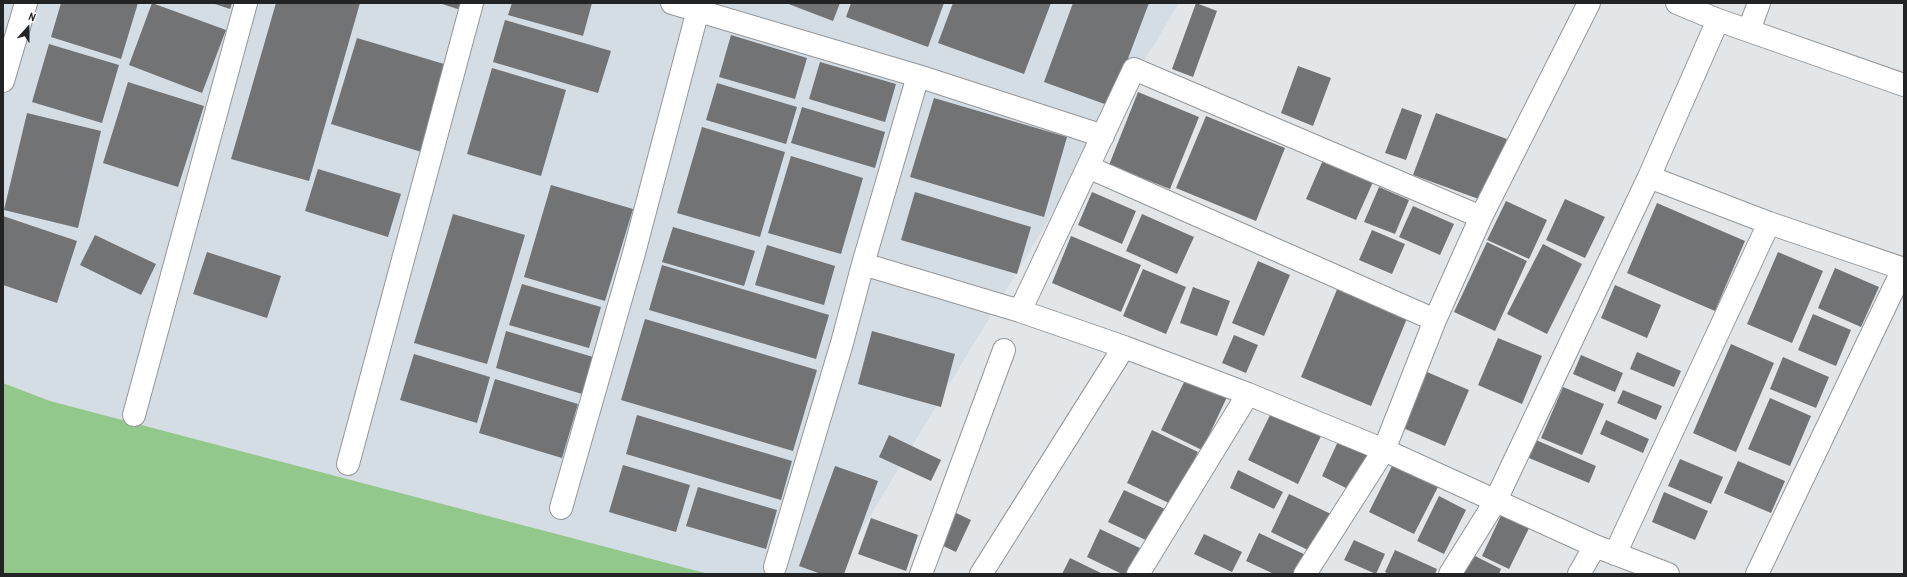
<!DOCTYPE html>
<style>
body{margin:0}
#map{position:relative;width:1907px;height:577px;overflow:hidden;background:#e3e6e8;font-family:"Archivo Narrow",sans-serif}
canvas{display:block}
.frame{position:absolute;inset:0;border:4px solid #222324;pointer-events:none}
.north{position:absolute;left:8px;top:8px;width:40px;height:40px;-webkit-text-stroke:3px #fff;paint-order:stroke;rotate:21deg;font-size:11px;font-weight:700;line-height:16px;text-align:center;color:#222324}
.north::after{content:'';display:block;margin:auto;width:14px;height:18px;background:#222324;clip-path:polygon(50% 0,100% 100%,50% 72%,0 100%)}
</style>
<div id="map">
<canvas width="1907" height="577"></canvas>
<div class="frame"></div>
<div class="north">N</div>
</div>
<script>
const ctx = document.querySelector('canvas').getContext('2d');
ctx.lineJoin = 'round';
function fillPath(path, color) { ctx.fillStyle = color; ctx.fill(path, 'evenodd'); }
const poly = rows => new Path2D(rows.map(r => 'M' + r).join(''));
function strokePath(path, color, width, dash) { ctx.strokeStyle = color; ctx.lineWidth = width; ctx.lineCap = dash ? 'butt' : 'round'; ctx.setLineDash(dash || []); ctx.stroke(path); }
const built = poly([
 [3,3,1179,3,835,574,709,574,50,401,3,383]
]);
const green = poly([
 [3,383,50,401,709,574,3,574]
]);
const building = poly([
 [61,3,138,3,121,59,51,37],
 [152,3,226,30,202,93,129,65],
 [212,3,232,3,230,9],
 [276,3,360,3,309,181,231,159],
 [439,3,467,3,464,11],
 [512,3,592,3,583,36,508,15],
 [786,3,840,3,833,21],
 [851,3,944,3,928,47,846,17],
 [953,3,1051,3,1024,74,938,43],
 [1073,3,1149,3,1110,106,1044,82],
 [1196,3,1217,11,1193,77,1172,69],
 [505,20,611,51,598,93,493,62],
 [731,35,807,58,795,99,719,77],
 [357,38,454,67,428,154,331,124],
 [49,44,119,65,102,123,32,102],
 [820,62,896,84,885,122,809,99],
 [1298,66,1331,78,1313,126,1281,113],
 [492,68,566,90,541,176,467,154],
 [128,82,204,106,178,187,103,163],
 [717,83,797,107,786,144,706,120],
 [1138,92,1199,117,1170,189,1109,165],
 [934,98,1067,137,1044,217,910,177],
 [802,107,885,132,875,168,791,143],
 [1402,108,1422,115,1406,160,1385,153],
 [27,113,101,131,78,228,4,210],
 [1436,113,1507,139,1484,201,1413,175],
 [1206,116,1285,148,1256,221,1176,188],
 [702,127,785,152,760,237,677,213],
 [791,156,863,178,841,254,768,233],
 [1323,160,1373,182,1356,220,1306,199],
 [318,169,401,194,388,237,305,211],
 [551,185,633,209,605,301,524,277],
 [1379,187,1409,200,1395,234,1364,222],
 [915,192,1031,227,1017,274,901,240],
 [1092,192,1136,211,1122,244,1078,225],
 [1565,199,1605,217,1585,258,1546,240],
 [1506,201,1547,220,1529,259,1487,240],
 [1657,203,1745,241,1715,311,1627,273],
 [1413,206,1454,224,1440,255,1399,237],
 [453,214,525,235,487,364,414,343],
 [1142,214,1194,237,1177,274,1126,251],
 [3,216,77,241,57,303,3,285],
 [673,227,755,251,744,286,662,262],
 [1372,230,1405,244,1392,274,1359,260],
 [95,235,156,264,141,295,80,265],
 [1071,236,1141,265,1121,312,1052,283],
 [1487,242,1527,261,1495,331,1454,312],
 [1543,244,1582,264,1547,334,1507,314],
 [767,245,835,266,824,305,755,285],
 [207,252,281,276,267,318,193,294],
 [1778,252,1823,271,1792,343,1747,324],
 [1258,261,1290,275,1264,336,1232,323],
 [662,265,829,315,816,359,649,310],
 [1835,268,1879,287,1861,327,1818,308],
 [1143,269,1186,287,1166,334,1123,316],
 [522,284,601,307,589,348,509,325],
 [1615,285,1661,305,1647,338,1601,318],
 [1193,287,1230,301,1217,336,1180,323],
 [1338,287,1408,316,1371,406,1301,377],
 [1813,314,1851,330,1836,366,1798,350],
 [645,319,817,370,793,451,621,400],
 [506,331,593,357,582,394,496,368],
 [872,331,955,354,941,407,858,384],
 [1234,335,1258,345,1246,373,1222,363],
 [1498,338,1542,356,1522,404,1478,385],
 [1731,344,1774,363,1736,452,1693,433],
 [1637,352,1681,371,1674,387,1630,369],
 [414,354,490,377,477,423,400,400],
 [1581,355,1623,373,1615,392,1573,374],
 [1783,357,1829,377,1816,408,1770,389],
 [1420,369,1469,390,1445,446,1396,425],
 [1187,376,1228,395,1202,450,1161,430],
 [495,379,578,404,562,458,479,433],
 [1563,387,1604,404,1582,455,1541,438],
 [1623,390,1662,406,1656,420,1617,403],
 [1770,398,1811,416,1790,466,1748,449],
 [1272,411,1322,434,1298,484,1248,460],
 [637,415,792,461,781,500,626,454],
 [1606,420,1649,439,1643,453,1600,434],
 [1152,430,1198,452,1173,505,1127,483],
 [889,435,941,460,931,481,879,457],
 [1341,435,1370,449,1350,490,1322,476],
 [1536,440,1596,466,1589,483,1529,458],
 [1680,459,1723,477,1711,504,1668,486],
 [1738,461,1785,481,1771,513,1724,493],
 [1394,462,1439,485,1414,534,1369,512],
 [623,465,690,485,676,532,609,512],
 [835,466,878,481,844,574,821,574,799,566],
 [1238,470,1283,492,1274,509,1230,488],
 [698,487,777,510,766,549,686,526],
 [1124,490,1167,510,1152,543,1108,522],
 [1664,492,1708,511,1695,540,1652,522],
 [1289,494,1331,514,1312,552,1271,532],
 [1439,496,1466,510,1444,554,1417,541],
 [1504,509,1532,522,1509,569,1482,556],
 [952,511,971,520,956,552,937,543],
 [871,518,918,535,906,571,858,554],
 [1100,529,1144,550,1133,574,1122,574,1087,557],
 [1259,533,1308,556,1299,574,1274,574,1246,561],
 [1204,534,1242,552,1232,572,1194,554],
 [1354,540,1385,554,1376,574,1344,560],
 [1395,550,1437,569,1435,574,1389,574,1385,572],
 [1473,555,1501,569,1499,574,1464,574],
 [1070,558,1103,574,1062,574]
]);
const street = poly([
 [672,3,918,76,1103,136],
 [1677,3,1718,20,1904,85],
 [1749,30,1759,3],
 [3,81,26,3],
 [1088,167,1435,320],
 [1649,177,1718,20],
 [863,264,918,76],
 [1020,311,1134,69,1481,217],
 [134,415,246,3],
 [348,464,472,3],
 [561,508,634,253,698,10],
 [1615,554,1769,223],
 [775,567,842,343,863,264,1020,311,1124,347,1248,394,1384,450,1595,546,1668,574],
 [921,574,1004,350],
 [981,574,1124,347],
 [1138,574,1248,394],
 [1305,574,1384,450,1435,320,1481,217,1589,3],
 [1450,574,1495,502,1649,177,1769,223,1904,269],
 [1579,574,1595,546],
 [1757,574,1903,269]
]);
fillPath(built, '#d4dce4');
fillPath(green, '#92c88c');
fillPath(building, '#717375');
strokePath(street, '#949698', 24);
strokePath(street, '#fff', 22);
</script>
